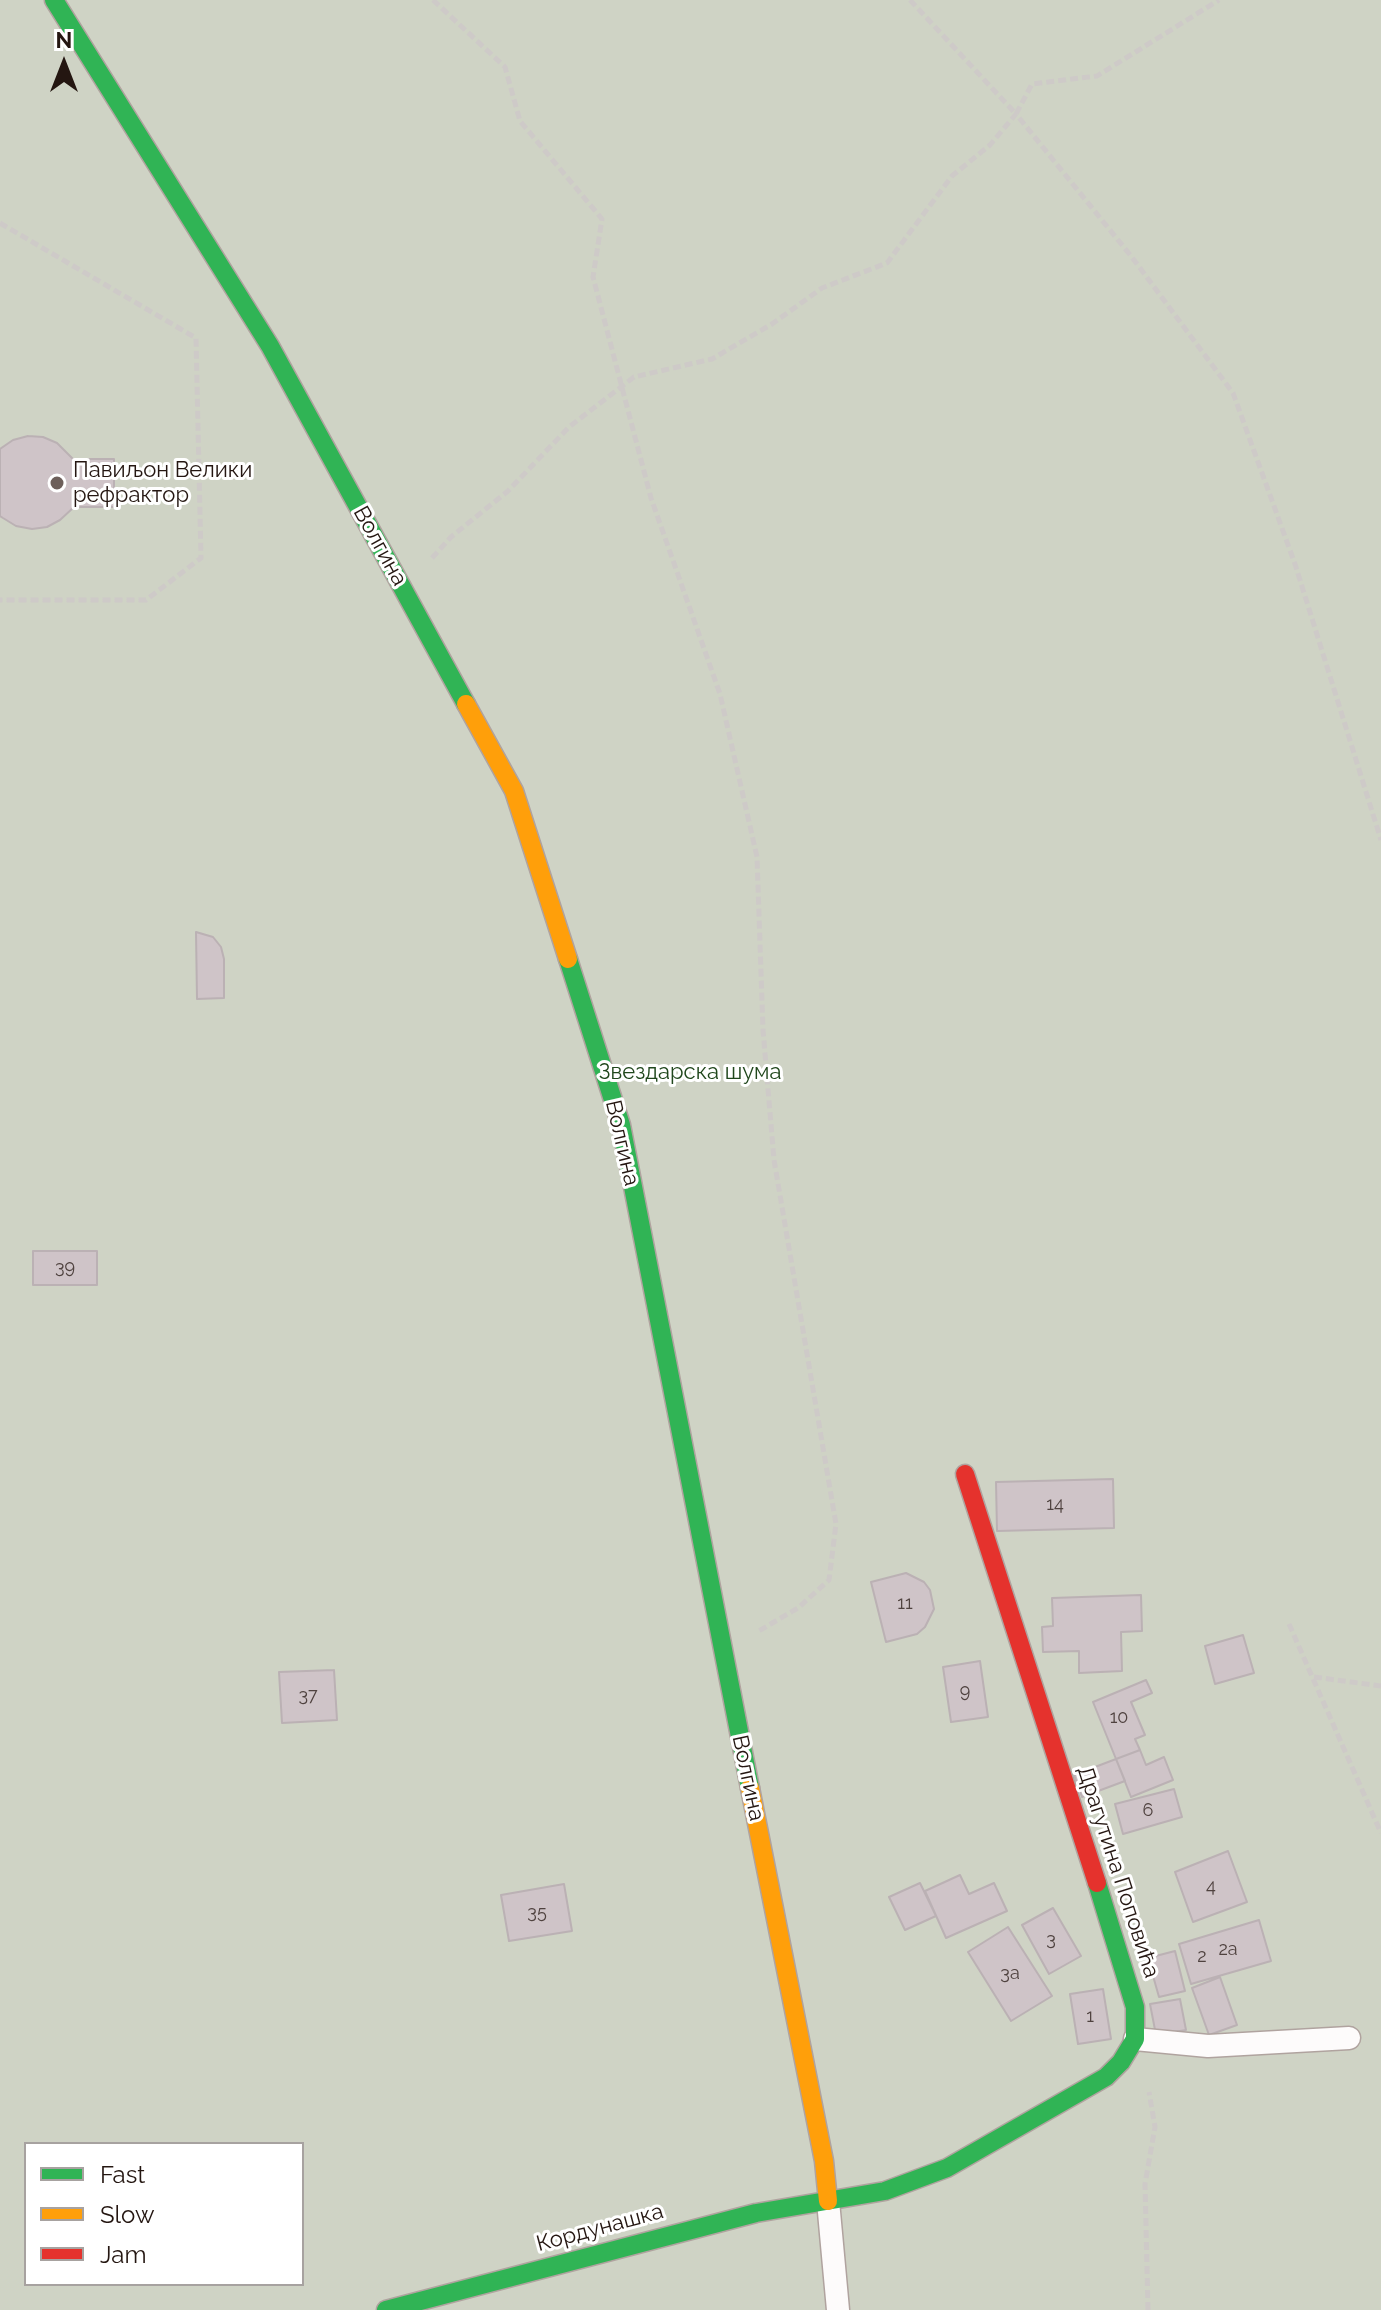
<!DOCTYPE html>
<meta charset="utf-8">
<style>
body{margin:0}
#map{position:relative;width:1381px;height:2310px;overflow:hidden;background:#f4e6e2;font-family:Raleway,sans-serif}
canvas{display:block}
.legend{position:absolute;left:24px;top:2142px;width:280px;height:144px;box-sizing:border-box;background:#fff;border:2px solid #a7a2a0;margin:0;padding:10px 14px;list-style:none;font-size:24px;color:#241611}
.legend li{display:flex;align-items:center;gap:16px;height:40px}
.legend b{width:40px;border:2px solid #a7a2a0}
.north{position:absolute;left:24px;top:24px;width:80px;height:80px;-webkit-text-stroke:6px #fff;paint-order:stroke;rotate:0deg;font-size:22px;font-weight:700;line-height:32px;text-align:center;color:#241611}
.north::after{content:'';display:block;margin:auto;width:28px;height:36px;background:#241611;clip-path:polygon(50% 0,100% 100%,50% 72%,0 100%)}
</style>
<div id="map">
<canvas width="1381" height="2310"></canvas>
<ul class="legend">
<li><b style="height:10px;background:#30b455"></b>Fast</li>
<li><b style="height:10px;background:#ff9f0a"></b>Slow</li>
<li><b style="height:10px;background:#e5322d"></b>Jam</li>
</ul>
<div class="north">N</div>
</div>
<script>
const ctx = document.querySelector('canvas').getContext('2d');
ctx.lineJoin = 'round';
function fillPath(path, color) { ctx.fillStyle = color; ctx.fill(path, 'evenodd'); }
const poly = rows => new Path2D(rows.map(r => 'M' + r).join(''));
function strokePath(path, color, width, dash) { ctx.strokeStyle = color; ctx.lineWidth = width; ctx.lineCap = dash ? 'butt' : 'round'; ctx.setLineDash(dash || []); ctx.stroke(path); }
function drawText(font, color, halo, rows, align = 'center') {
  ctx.font = font + ' Raleway,sans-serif'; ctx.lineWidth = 6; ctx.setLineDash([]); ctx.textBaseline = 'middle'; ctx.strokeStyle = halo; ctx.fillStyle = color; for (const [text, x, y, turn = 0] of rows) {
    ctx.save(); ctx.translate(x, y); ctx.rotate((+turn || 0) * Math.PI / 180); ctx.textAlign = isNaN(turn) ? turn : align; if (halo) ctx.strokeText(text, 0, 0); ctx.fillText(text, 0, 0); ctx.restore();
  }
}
const green = poly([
 [0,0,1381,0,1381,2310,0,2310],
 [26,2144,302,2144,302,2284,26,2284]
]);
const building = poly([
 [28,436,43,437,57,443,73,459,114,459,114,507,74,507,60,520,47,527,32,529,16,526,3,518,0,516,0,449,13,440,28,436],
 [196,932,213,937,221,947,224,959,224,998,197,999,196,932],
 [33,1251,97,1251,97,1285,33,1285,33,1251],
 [1113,1479,1114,1528,997,1531,996,1482,1113,1479],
 [906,1573,924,1582,930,1590,934,1609,925,1627,917,1634,886,1642,871,1582,906,1573],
 [1141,1595,1142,1631,1121,1632,1122,1671,1079,1673,1079,1651,1043,1652,1042,1627,1053,1626,1052,1598,1141,1595],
 [1243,1635,1254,1673,1215,1684,1205,1646,1243,1635],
 [980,1661,988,1717,951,1722,943,1667,980,1661],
 [334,1670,337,1720,282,1723,279,1672,334,1670],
 [1146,1680,1152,1693,1131,1702,1145,1735,1135,1739,1140,1750,1116,1759,1093,1702,1146,1680],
 [1140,1750,1146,1765,1164,1757,1173,1780,1131,1797,1116,1759,1140,1750],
 [1116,1759,1125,1781,1082,1797,1074,1775,1116,1759],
 [1174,1789,1182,1817,1123,1834,1115,1804,1174,1789],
 [1228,1851,1247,1902,1193,1922,1175,1872,1228,1851],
 [960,1875,969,1894,994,1883,1007,1911,946,1938,925,1891,960,1875],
 [920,1883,936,1916,905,1930,889,1897,920,1883],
 [564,1884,572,1931,509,1941,501,1895,564,1884],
 [1053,1908,1081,1956,1049,1974,1022,1925,1053,1908],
 [1259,1920,1271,1961,1191,1984,1179,1944,1259,1920],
 [1008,1927,1052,1996,1011,2021,968,1952,1008,1927],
 [1175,1951,1185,1991,1159,1997,1148,1958,1175,1951],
 [1220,1977,1237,2025,1209,2035,1192,1988,1220,1977],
 [1103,1989,1111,2039,1078,2044,1070,1994,1103,1989],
 [1180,1999,1186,2030,1156,2035,1150,2004,1180,1999]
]);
const path = poly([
 [433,0,505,67,520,121,602,219,593,277,651,498,720,694,757,857,763,1030,774,1160,836,1524,829,1580,798,1608,757,1632],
 [910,0,1016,114,1032,84,1097,76,1219,0],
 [0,223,196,338,201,558,146,600,0,600],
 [432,558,451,537,508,491,569,427,634,377,712,359,772,324,822,288,887,263,952,176,990,145,1016,114,1131,256,1233,393,1295,564,1381,840],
 [1289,1624,1381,1833],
 [1314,1677,1381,1686],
 [1148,2310,1145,2184,1155,2127,1149,2092]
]);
const lane = poly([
 [1135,2039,1208,2046,1349,2038],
 [828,2201,838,2310]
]);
const fast = poly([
 [54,0,270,346,466,704],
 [568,959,621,1125,750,1788],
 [386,2310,756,2213,885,2191,947,2168,1106,2077,1121,2062,1135,2039,1135,2007,1097,1883]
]);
const slow = poly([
 [466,704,514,791,568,959],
 [750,1788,824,2161,828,2201]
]);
const jam = poly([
 [965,1474,1097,1883]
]);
const markers = [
 [57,483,8,"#6d5f5a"]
];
const numberNames = [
 ["39",65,1268],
 ["14",1055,1505],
 ["11",905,1604],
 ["9",965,1692],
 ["37",308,1696],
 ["10",1119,1718],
 ["6",1148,1811],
 ["4",1211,1887],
 ["35",537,1913],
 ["3",1051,1940],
 ["2a",1228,1950],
 ["2",1202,1957],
 ["3a",1010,1974],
 ["1",1090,2017]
];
const poiNames = [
 ["Павиљон Велики",73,470],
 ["рефрактор",73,495]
];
const streetNames = [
 ["Волгина",380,546,61],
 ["Волгина",622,1143,77],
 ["Волгина",748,1778,78],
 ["Драгутина Поповића",1118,1872,72],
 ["Кордунашка",600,2228,-15]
];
const parkNames = [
 ["Звездарска шума",690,1072]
];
fillPath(green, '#cfd3c5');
fillPath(building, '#cfc4c8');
strokePath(building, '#bbb1b4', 2);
strokePath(lane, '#b0a39f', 25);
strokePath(fast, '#b0a39f', 21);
strokePath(slow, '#b0a39f', 21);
strokePath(jam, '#b0a39f', 21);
strokePath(path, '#cecac8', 5, [8, 4]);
strokePath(lane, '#fdfbfb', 22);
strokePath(fast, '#30b455', 18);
strokePath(slow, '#ff9f0a', 18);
strokePath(jam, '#e5322d', 18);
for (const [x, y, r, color] of markers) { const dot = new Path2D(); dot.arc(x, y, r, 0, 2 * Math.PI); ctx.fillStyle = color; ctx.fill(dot); strokePath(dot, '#fff', 3); }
drawText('18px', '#4f423f', null, numberNames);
drawText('22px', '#241611', '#fff', poiNames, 'left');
drawText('22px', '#241611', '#fff', streetNames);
drawText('22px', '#20471c', '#fff', parkNames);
</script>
